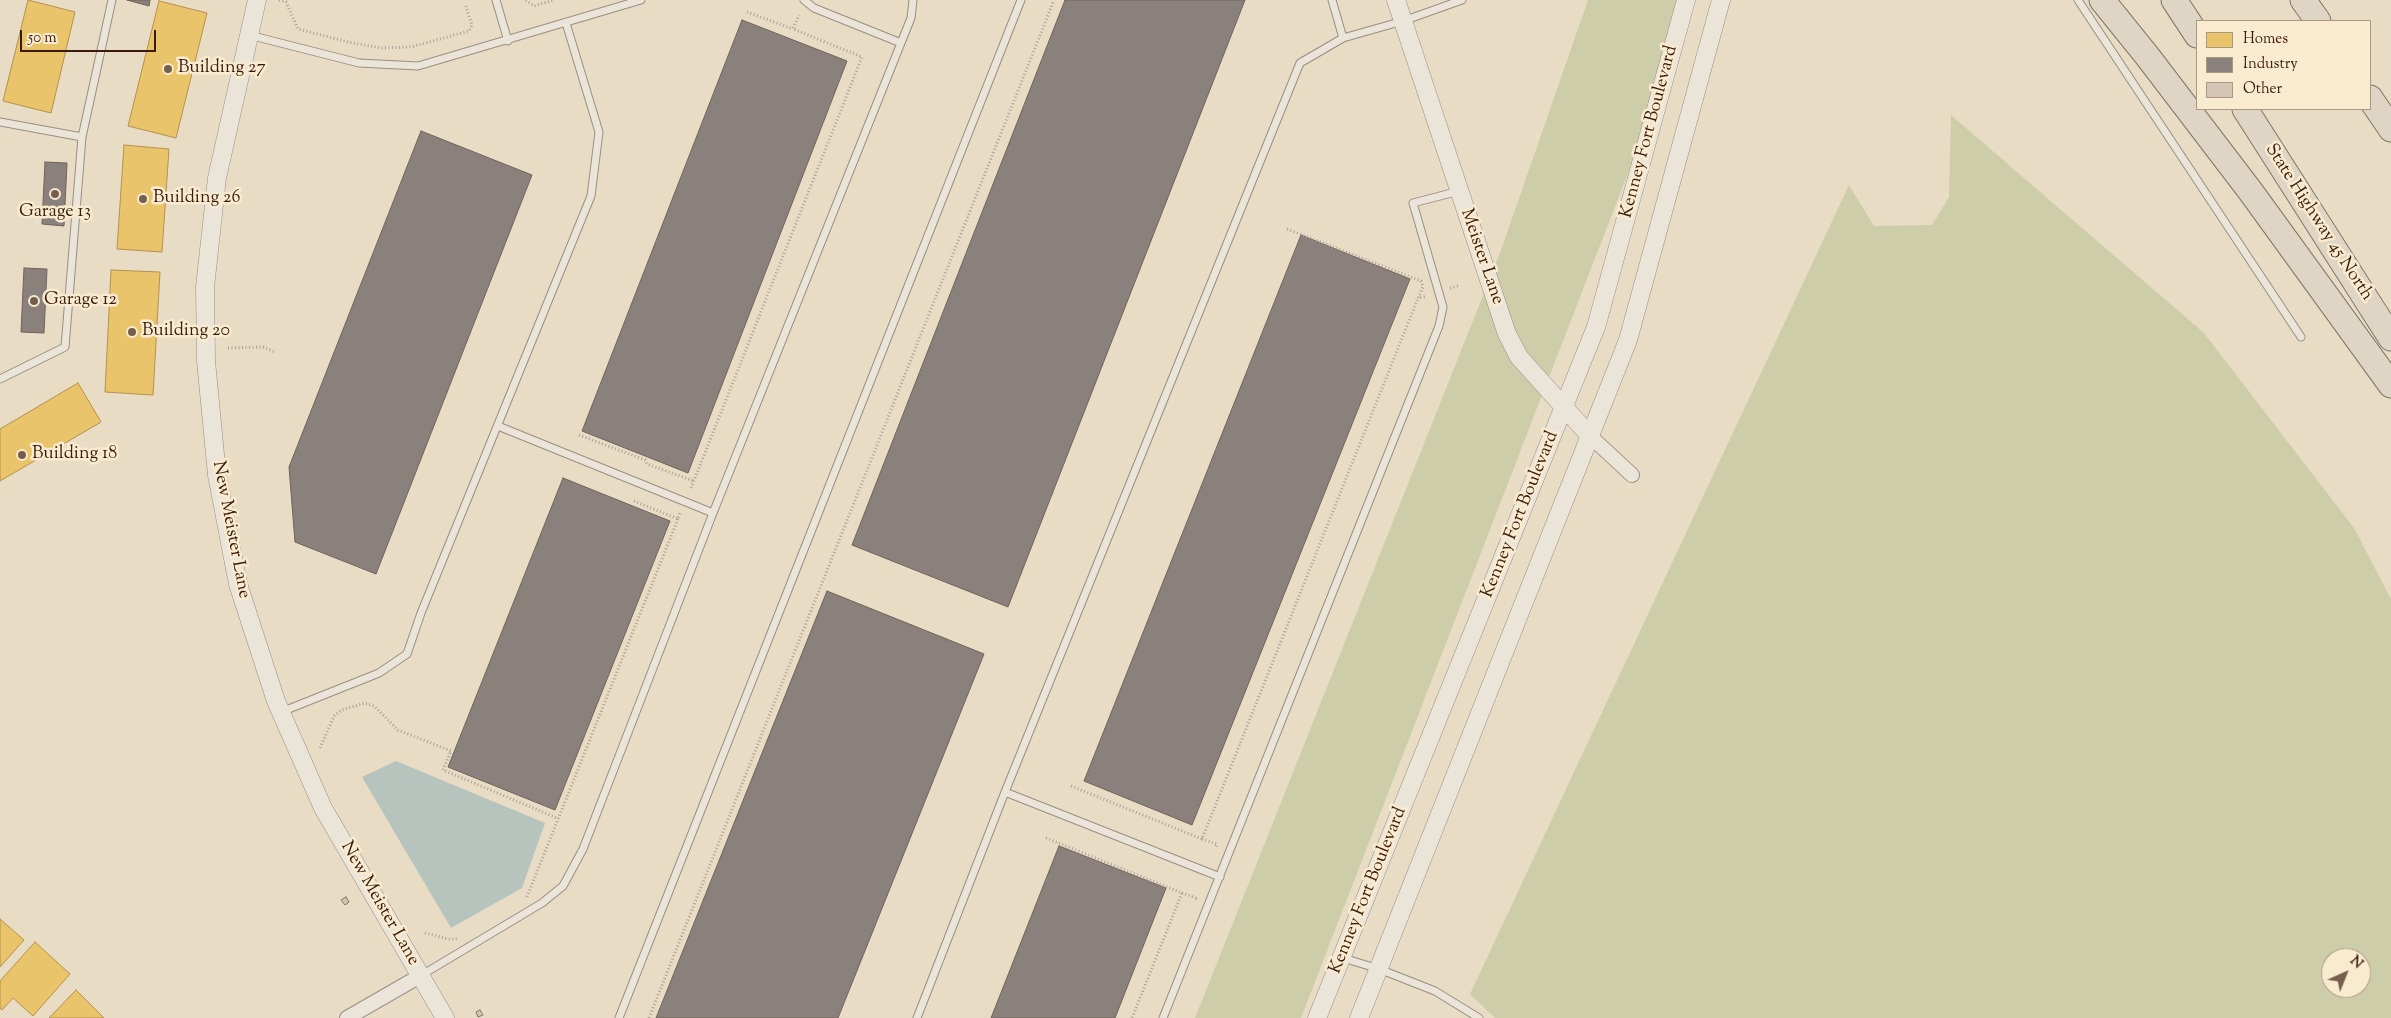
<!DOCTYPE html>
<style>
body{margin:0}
#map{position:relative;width:2391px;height:1018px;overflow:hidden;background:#e8dcc5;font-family:"Sorts Mill Goudy",serif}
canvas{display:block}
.legend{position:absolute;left:2196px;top:20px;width:175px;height:90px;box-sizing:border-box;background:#f9ebd0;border:1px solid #ac9782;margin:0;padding:6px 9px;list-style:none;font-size:15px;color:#391a0c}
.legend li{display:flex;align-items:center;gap:10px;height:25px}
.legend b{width:25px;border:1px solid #ac9782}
.north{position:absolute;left:2321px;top:948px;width:50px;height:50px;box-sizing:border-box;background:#f9ebd0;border:1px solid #ac9782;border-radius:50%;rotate:44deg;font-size:14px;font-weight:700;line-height:20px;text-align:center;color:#391a0c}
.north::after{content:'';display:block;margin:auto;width:18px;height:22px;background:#765e4d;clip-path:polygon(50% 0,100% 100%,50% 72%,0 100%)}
.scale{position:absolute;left:20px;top:30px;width:136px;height:22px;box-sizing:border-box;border:2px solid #391a0c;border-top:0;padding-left:6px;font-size:15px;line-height:18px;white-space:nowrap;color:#391a0c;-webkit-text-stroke:4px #f9ebd0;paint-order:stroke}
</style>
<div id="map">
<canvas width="2391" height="1018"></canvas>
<ul class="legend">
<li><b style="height:14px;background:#e9c46a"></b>Homes</li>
<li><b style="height:14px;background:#8a817c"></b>Industry</li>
<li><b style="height:14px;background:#d5c5b5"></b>Other</li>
</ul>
<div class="north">N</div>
<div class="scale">50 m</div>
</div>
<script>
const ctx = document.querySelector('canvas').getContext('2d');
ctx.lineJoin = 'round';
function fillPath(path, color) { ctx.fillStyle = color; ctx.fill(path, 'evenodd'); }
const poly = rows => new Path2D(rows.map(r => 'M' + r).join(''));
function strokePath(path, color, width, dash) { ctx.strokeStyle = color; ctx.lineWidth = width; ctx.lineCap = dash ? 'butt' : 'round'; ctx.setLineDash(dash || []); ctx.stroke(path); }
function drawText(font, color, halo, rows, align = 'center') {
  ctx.font = font + ' "Sorts Mill Goudy",serif'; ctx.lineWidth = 5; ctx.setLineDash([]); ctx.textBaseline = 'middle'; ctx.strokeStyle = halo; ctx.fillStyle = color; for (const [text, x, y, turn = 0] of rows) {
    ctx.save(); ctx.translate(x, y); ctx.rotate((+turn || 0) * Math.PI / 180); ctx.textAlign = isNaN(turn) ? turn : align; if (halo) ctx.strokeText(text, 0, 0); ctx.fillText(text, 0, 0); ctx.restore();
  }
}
const green = poly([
 [1588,0,1695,0,1301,1018,1195,1018,1500,253],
 [1951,115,2204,333,2354,528,2391,599,2391,1018,1495,1018,1470,994,1849,185,1874,226,1932,225,1949,197],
 [2331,958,2361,958,2361,988,2331,988]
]);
const water = poly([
 [396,761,545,823,522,888,451,928,362,777]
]);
const homes = poly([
 [28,0,75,12,51,113,3,101,28,0],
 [159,1,207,13,176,138,128,126,159,1],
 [124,145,169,149,162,252,117,249,124,145],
 [111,270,160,272,153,395,105,392,111,270],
 [78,383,101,422,0,481,0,429,78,383],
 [0,919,24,940,0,967,0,919],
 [35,942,70,974,33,1016,13,998,2,1010,0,1008,0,981,35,942],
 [76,990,104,1018,49,1018,76,990]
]);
const industry = poly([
 [127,0,150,0,149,6,127,0],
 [1065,0,1245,0,1008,607,852,545,1065,0],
 [742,20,847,61,688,473,582,431,742,20],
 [421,131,532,175,376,574,295,542,289,467,421,131],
 [45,162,67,163,64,226,42,224,45,162],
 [1301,235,1410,279,1192,825,1084,781,1301,235],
 [24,268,47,269,44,333,21,332,24,268],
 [563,478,670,521,555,810,448,767,563,478],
 [827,591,984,654,838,1018,656,1018,827,591],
 [1059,846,1166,888,1115,1018,991,1018,1059,846]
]);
const building = poly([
 [346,897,349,902,345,905,341,900,346,897],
 [480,1010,483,1015,478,1017,476,1012,480,1010]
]);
const path = poly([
 [279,0,286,2,298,29,348,42,381,48,411,47,469,31,472,25,465,4],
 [526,0,534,6,554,0],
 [747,12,793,29],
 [1287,229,1421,281,1423,287,1418,298,1427,296],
 [1450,288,1458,286],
 [228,348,263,347,275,352],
 [579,435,645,460,647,464,694,481],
 [691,488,862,57,793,29,799,15],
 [634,501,678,519,680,513],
 [320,748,334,716,342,710,365,703,374,706,398,730,451,751,443,770,557,818],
 [1071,786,1202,839,1418,298],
 [1046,838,1182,893,1132,1018],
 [1202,839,1217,844,1216,847],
 [1182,893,1196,898,1197,896],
 [527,897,678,519],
 [425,933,448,939,457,939],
 [649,1018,1054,0]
]);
const service = poly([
 [496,0,508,41],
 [804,0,814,8,901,43],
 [1332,0,1343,38],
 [2078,0,2301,337],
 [249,35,359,63,418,66,641,0],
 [0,122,82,137],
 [0,379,65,347,82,137,112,0],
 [498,426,713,513],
 [281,712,379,673,407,654,421,613,591,196,599,132,566,23],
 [1005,792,1220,877],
 [1343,958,1379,969,1435,991,1479,1018],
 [420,976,542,903,563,886,583,849,713,513,911,18,913,0],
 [619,1018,1021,0],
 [917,1018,1005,792,1300,63,1343,38,1403,21,1462,0],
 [1163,1018,1439,326,1443,307,1413,203,1459,191]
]);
const minor = poly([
 [1590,436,1632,475],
 [347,1018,420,976]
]);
const tertiary = poly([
 [257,0,217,178,205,287,206,361,217,475,238,584,276,701,323,808,445,1018],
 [1396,0,1507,334,1519,357,1590,436],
 [1317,1018,1596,327,1686,0],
 [1359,1018,1628,340,1721,0]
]);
const motorway = poly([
 [2102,0,2148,57,2251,192,2391,385],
 [2174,0,2197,35],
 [2303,0,2318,21],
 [2370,98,2391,129],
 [2245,109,2391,338]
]);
const markers = [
 [168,69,5,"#765e4d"],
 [55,194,5,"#765e4d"],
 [143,199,5,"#765e4d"],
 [34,301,5,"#765e4d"],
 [132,332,5,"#765e4d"],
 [22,455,5,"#765e4d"]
];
const poiNames = [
 ["Building 27",178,69],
 ["Building 26",153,199],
 ["Garage 13",55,213,"center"],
 ["Garage 12",44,301],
 ["Building 20",142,332],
 ["Building 18",32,455]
];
const streetNames = [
 ["Kenney Fort Boulevard",1650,132,-75],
 ["State Highway 45 North",2318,223,57],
 ["Meister Lane",1481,257,71],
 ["Kenney Fort Boulevard",1521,515,-68],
 ["New Meister Lane",230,530,79],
 ["Kenney Fort Boulevard",1369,891,-68],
 ["New Meister Lane",379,904,60]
];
fillPath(green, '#cdcea9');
fillPath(water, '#b6c4bd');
fillPath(homes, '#e9c46a');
strokePath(homes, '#b4914e', 1);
fillPath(industry, '#8a817c');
strokePath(industry, '#72625a', 1);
fillPath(building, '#d5c5b5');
strokePath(building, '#807568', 1);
strokePath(service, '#998e80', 9);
strokePath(minor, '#998e80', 16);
strokePath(tertiary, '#998e80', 19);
strokePath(motorway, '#807568', 27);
strokePath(path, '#a9a198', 3, [1, 2.5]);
strokePath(service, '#ebe5d9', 7);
strokePath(minor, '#ebe5d9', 14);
strokePath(tertiary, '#ebe5d9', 18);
strokePath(motorway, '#dfd5c4', 25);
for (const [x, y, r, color] of markers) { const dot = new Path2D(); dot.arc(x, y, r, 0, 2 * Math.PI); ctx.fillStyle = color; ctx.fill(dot); strokePath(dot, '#f9ebd0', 2); }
drawText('18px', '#391a0c', '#f9ebd0', poiNames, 'left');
drawText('18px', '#391a0c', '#f9ebd0', streetNames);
</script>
